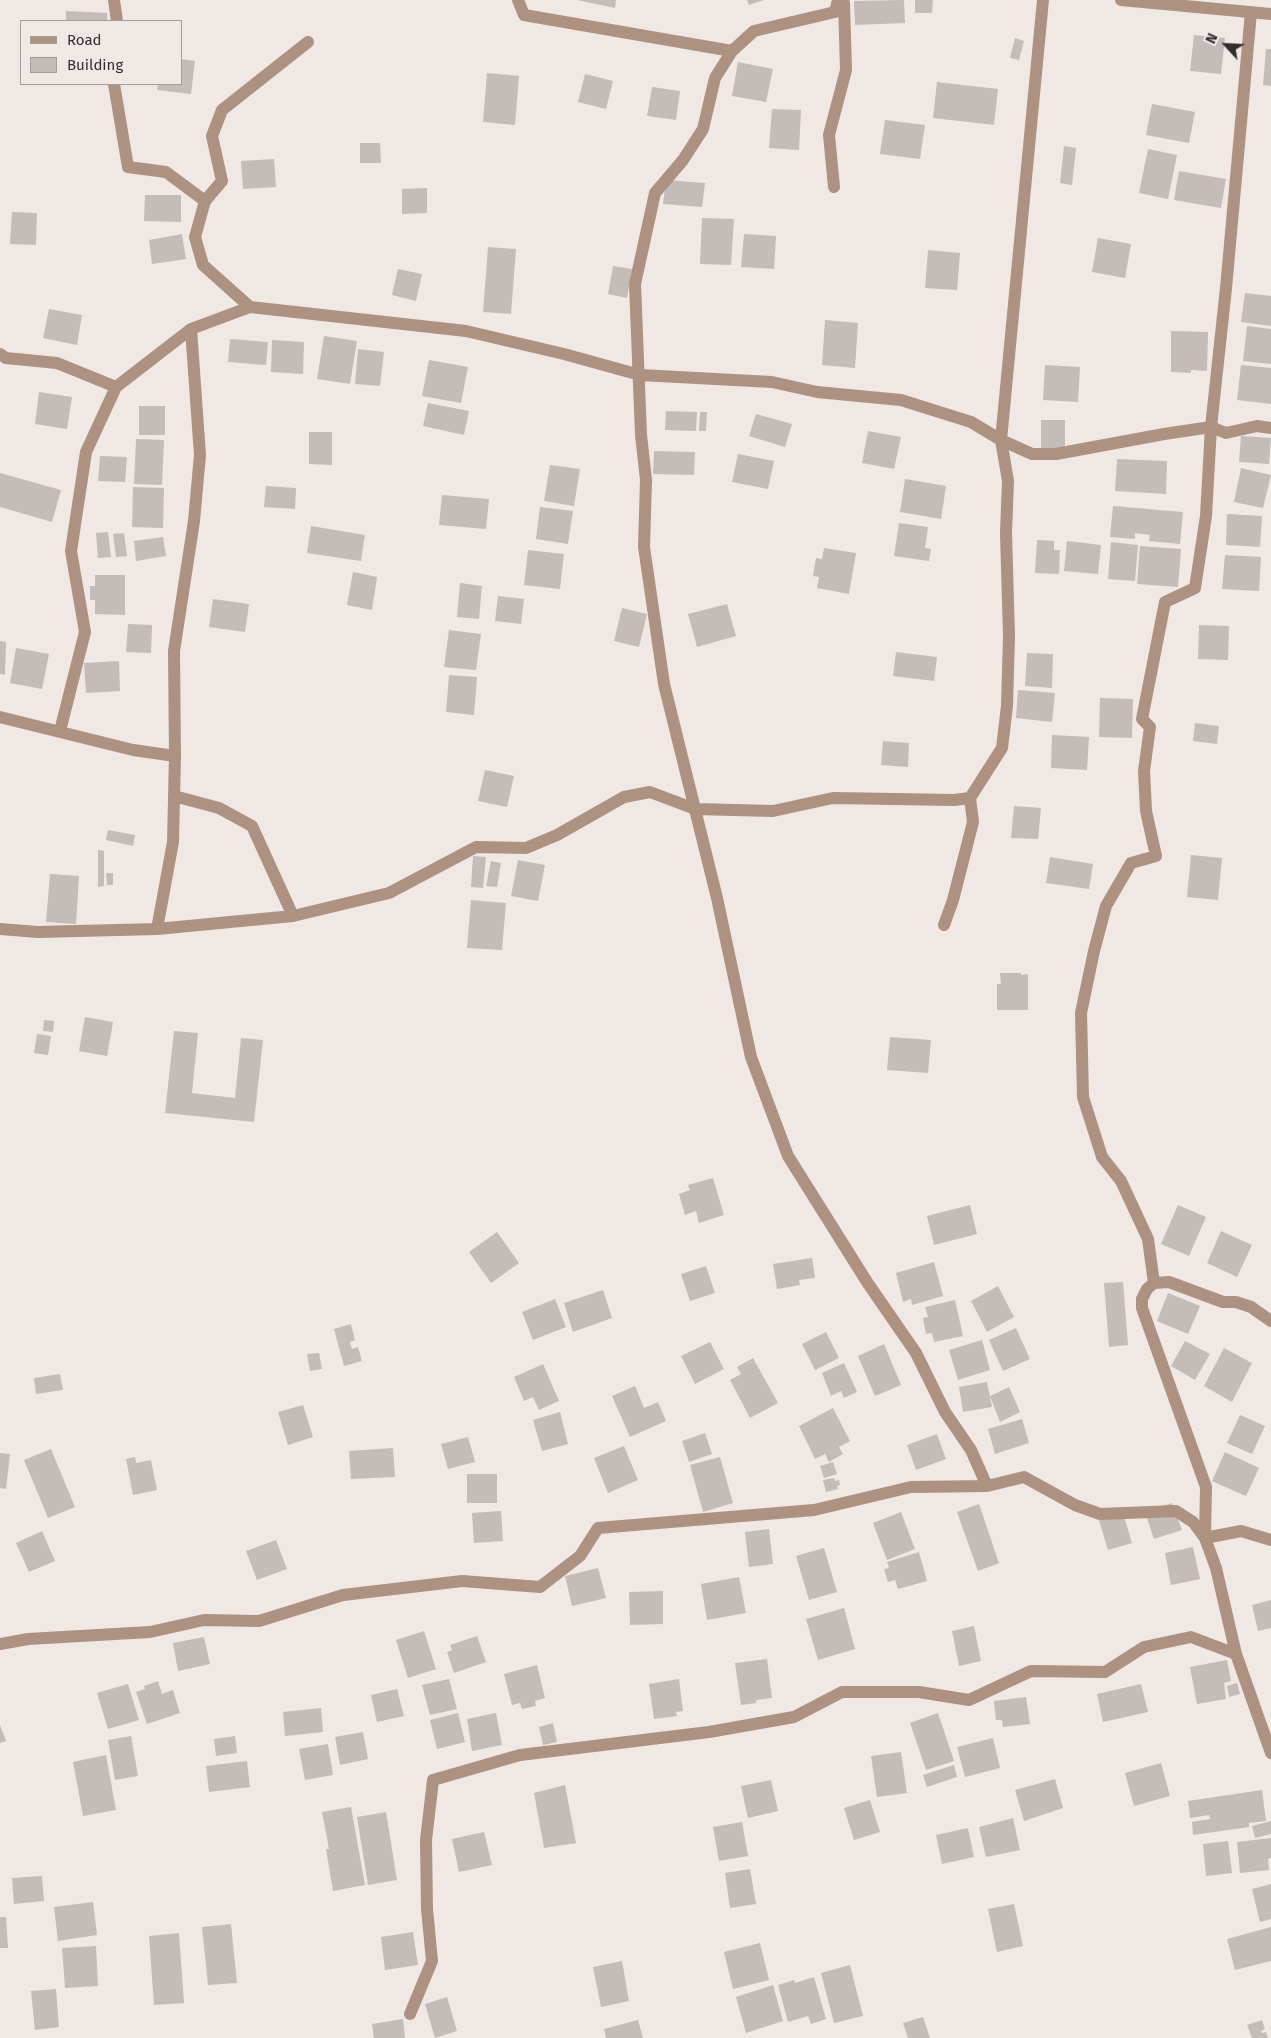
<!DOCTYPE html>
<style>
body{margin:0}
#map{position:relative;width:1271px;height:2038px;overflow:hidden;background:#efe8e5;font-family:"Fira Sans",sans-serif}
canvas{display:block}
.legend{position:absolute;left:20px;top:20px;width:162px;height:65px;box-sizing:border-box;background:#efe8e5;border:1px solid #a39e9b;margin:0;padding:6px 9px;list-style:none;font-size:15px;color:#312f2d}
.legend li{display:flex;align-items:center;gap:10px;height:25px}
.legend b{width:25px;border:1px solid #a39e9b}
.north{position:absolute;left:1201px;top:20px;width:50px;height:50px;-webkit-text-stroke:4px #efe8e5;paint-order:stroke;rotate:295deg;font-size:14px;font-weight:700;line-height:20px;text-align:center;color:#312f2d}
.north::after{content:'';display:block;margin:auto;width:18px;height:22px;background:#312f2d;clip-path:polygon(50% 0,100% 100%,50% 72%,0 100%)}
</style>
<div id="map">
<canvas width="1271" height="2038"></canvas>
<ul class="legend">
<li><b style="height:6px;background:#ad9181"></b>Road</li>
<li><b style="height:14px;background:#c3bcb9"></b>Building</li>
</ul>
<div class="north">N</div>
</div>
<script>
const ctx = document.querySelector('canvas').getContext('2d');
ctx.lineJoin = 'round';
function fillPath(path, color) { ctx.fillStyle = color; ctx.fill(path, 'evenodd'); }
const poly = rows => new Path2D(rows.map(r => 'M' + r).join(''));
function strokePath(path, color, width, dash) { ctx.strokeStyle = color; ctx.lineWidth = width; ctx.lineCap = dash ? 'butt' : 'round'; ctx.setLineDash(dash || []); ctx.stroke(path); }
const building = poly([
 [577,0,616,0,615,8],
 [747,0,764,0,749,5],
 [904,0,905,23,855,25,854,1],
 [915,0,933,0,932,13,915,13],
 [66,11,107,13,107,21,66,21],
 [1194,35,1225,38,1221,74,1190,71],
 [1015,38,1024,41,1019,60,1010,58],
 [1266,49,1271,49,1271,86,1263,85],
 [181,59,195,61,191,94,157,90,158,84,181,84],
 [738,62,773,69,766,102,732,96],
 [487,73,519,76,515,125,483,122],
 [585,74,613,81,606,109,578,102],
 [937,82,998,89,994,125,933,118],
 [652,87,680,91,676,120,647,116],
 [1152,104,1195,112,1189,143,1146,135],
 [772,109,801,110,799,150,769,148],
 [885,120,925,125,920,159,880,154],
 [360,143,380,143,381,163,360,163],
 [1064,146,1076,148,1072,185,1060,183],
 [1148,149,1177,155,1168,199,1139,193],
 [274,159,276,187,243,189,241,161],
 [1179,171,1226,179,1221,208,1174,200],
 [666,180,705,183,702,207,663,204],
 [427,188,427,213,402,214,402,189],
 [145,195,181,195,181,222,144,221],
 [12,212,37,213,36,245,10,244],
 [702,218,734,219,731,265,700,264],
 [182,234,186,259,152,264,149,240],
 [744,234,776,236,774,269,741,267],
 [1098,238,1131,244,1125,278,1092,272],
 [488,247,516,249,511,314,483,312],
 [928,250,960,253,957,290,925,288],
 [613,266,632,269,627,298,608,294],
 [398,269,422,274,416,301,392,295],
 [1245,293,1271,296,1271,326,1241,322],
 [49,309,82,315,77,345,43,338],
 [825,320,858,323,855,368,822,365],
 [1247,326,1271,329,1271,364,1243,361],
 [1171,331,1208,332,1207,371,1191,370,1191,373,1171,372],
 [324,336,357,341,350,384,317,379],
 [230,339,268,342,266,365,228,362],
 [272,340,304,342,303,374,271,372],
 [358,349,384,352,380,386,355,384],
 [429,360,468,367,461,403,422,396],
 [1045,365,1080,367,1078,402,1043,400],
 [1241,365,1271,368,1271,404,1237,400],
 [39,392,72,397,67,429,35,424],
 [428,403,469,411,464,435,423,426],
 [139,406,165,406,165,435,139,435],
 [666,411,697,412,696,431,665,430],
 [700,412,707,412,706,431,699,431],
 [756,414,792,424,785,447,749,436],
 [1041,420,1065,420,1065,449,1041,449],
 [868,431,901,437,894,469,862,463],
 [309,432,332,432,332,465,309,464],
 [1241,436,1271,438,1269,464,1239,462],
 [136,439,164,440,162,485,134,484],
 [654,451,695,452,694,475,653,474],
 [738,454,774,461,768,489,732,482],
 [100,456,127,457,125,482,98,481],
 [1117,459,1167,461,1166,494,1115,491],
 [550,465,580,469,574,506,544,501],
 [1241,468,1271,475,1263,508,1234,502],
 [0,473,61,490,52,522,0,507],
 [905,479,946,486,941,519,900,512],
 [266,486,296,488,295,509,264,507],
 [133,487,164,488,163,528,132,527],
 [442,495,489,499,486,529,439,525],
 [1113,506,1183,512,1180,544,1149,541,1150,535,1135,533,1135,539,1110,537],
 [540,507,573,511,568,544,536,539],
 [1227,514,1262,516,1260,547,1226,545],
 [899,523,928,527,925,548,931,549,929,561,894,556],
 [311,526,365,535,361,561,307,553],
 [108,532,111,557,98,558,96,533],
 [124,533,127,556,116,557,113,534],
 [163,537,166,556,136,561,134,541],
 [1037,540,1054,541,1054,550,1060,550,1059,574,1035,573],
 [1067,541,1101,545,1098,574,1064,571],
 [1111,542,1138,545,1135,581,1108,579],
 [1140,546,1181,549,1178,587,1137,584],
 [824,548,856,553,849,594,817,588,819,577,813,576,816,558,822,559],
 [528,550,564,554,560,589,524,585],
 [1225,555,1261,557,1259,591,1222,589],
 [353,572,377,577,372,610,347,605],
 [95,575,125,575,125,615,95,614,95,600,90,600,90,586,95,586],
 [460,583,482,586,479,619,457,617],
 [498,596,524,599,521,624,495,621],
 [213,599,249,604,245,632,209,627],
 [727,604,736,636,697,647,688,614],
 [622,608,647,614,639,647,614,641],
 [128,624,152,625,151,653,126,652],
 [1199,625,1229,626,1228,660,1198,659],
 [449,630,481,634,476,670,444,667],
 [0,641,6,642,5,675,0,674],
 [16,648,49,654,42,689,10,683],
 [896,652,937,657,934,681,893,676],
 [1027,653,1053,654,1052,688,1025,686],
 [119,661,120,691,86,693,84,663],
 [449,675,477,677,474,715,446,712],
 [1018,690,1055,693,1052,722,1016,718],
 [1100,698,1133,699,1132,738,1099,737],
 [1195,723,1219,726,1217,744,1193,741],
 [1052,735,1089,737,1087,770,1051,768],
 [883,741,909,743,908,767,881,765],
 [485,770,514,776,507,807,478,801],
 [1014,806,1041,808,1038,839,1011,838],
 [108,830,135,835,133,846,106,840],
 [98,850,104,851,104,886,98,887],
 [1191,855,1222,858,1218,900,1187,897],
 [473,856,486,857,483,888,471,887],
 [1050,857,1093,864,1089,889,1046,883],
 [518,860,545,865,538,901,511,896],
 [491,861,501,863,497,887,486,886],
 [106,873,113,873,113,885,107,885],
 [50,874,79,876,76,924,46,922],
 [471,900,506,903,502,950,467,948],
 [1000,973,1021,973,1021,975,1028,974,1028,1010,997,1010,997,984,1001,984],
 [85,1017,113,1022,107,1056,79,1051],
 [44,1020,54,1021,53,1032,43,1031],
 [174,1031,198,1033,192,1093,235,1098,241,1038,263,1040,254,1122,165,1113],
 [37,1034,51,1036,48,1055,34,1053],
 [890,1037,931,1040,928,1073,887,1070],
 [713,1178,724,1215,699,1223,696,1211,685,1215,679,1194,690,1190,688,1185],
 [970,1205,977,1234,934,1245,927,1216],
 [1178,1205,1206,1217,1189,1256,1161,1244],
 [1221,1231,1252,1245,1237,1277,1207,1263],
 [497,1232,519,1263,491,1283,469,1252],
 [812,1258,815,1278,799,1280,800,1285,777,1289,773,1264],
 [934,1262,943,1296,912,1305,911,1299,903,1302,896,1273],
 [706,1266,715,1293,690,1301,681,1274],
 [1123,1282,1128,1345,1109,1347,1104,1283],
 [998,1286,1014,1317,987,1332,971,1301],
 [603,1290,612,1318,573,1332,564,1303],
 [1168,1293,1200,1306,1188,1334,1157,1321],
 [555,1299,566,1327,533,1340,522,1312],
 [955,1300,963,1336,934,1342,932,1333,926,1334,923,1318,928,1317,925,1307],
 [351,1324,355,1340,350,1342,352,1349,358,1347,362,1361,344,1366,334,1329],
 [1016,1328,1030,1359,1003,1371,989,1340],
 [826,1332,839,1358,815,1370,802,1344],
 [982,1340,990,1370,958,1380,949,1350],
 [1185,1341,1210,1354,1195,1380,1171,1366],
 [710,1342,724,1369,695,1384,681,1356],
 [884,1344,901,1385,875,1396,858,1356],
 [1224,1348,1252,1363,1232,1402,1204,1386],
 [319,1353,322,1369,310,1371,307,1354],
 [753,1358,778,1403,750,1418,730,1380,741,1374,737,1367],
 [844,1363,857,1392,844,1398,841,1391,831,1396,822,1373],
 [543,1364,559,1401,539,1410,533,1397,524,1401,514,1377],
 [60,1374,63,1390,36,1394,34,1378],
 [987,1382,992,1407,963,1412,959,1387],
 [635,1386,644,1408,658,1402,666,1421,630,1437,612,1396],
 [1009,1387,1020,1412,1000,1422,990,1396],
 [303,1405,313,1437,288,1445,278,1412],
 [833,1408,850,1441,839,1447,843,1454,829,1462,825,1454,815,1459,799,1426],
 [560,1412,568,1444,542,1451,533,1420],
 [1240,1415,1265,1426,1252,1454,1227,1443],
 [1022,1419,1029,1443,995,1454,988,1429],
 [705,1433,712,1454,689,1462,682,1441],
 [937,1434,946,1459,916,1470,907,1445],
 [468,1437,475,1462,448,1469,441,1444],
 [624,1446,638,1480,608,1493,594,1458],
 [393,1448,395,1477,351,1479,349,1451],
 [51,1449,75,1507,48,1518,24,1460],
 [1225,1452,1259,1468,1246,1496,1212,1481],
 [0,1453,10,1454,6,1489,0,1488],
 [135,1457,136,1463,151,1460,157,1490,133,1495,126,1459],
 [720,1457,733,1503,703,1512,690,1465],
 [833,1462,837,1474,824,1478,820,1466],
 [467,1474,497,1474,497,1503,467,1503],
 [834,1478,835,1481,839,1480,840,1485,837,1486,838,1489,826,1492,823,1480],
 [1172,1503,1182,1530,1154,1539,1145,1512],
 [979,1504,999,1563,978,1571,957,1512],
 [501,1511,503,1541,474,1543,472,1513],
 [901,1512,915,1549,887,1560,873,1523],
 [1123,1513,1132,1543,1108,1550,1099,1520],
 [769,1529,773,1564,749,1567,745,1532],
 [42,1531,55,1561,29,1572,16,1543],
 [276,1540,287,1569,257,1580,246,1551],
 [1193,1547,1200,1579,1171,1585,1165,1553],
 [824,1548,837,1592,809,1600,796,1556],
 [919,1552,927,1581,898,1589,895,1580,888,1582,884,1569,889,1568,887,1562],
 [598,1568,606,1598,572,1606,565,1576],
 [739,1577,746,1613,707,1620,701,1584],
 [663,1591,663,1624,630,1625,629,1592],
 [1271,1600,1271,1628,1258,1631,1252,1605],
 [844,1608,855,1649,818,1660,806,1619],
 [974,1626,981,1661,959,1666,952,1631],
 [424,1631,436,1669,408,1678,396,1640],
 [477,1636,486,1662,454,1673,447,1652,452,1650,450,1645],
 [204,1637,210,1664,178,1671,173,1643],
 [767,1659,772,1698,756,1700,756,1703,741,1705,735,1663],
 [1227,1660,1231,1681,1224,1683,1226,1699,1197,1704,1190,1667],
 [537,1665,545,1698,535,1701,536,1706,522,1709,520,1703,512,1705,504,1674],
 [449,1679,457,1709,430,1715,422,1685],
 [679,1679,683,1711,676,1712,677,1716,654,1719,649,1684],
 [158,1681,162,1694,173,1690,180,1713,147,1724,136,1692,145,1689,144,1686],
 [1237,1683,1240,1694,1229,1697,1227,1686],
 [128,1684,139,1720,108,1729,97,1693],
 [1141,1684,1148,1712,1103,1722,1097,1694],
 [397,1689,404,1716,377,1722,371,1695],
 [1026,1697,1030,1724,1003,1727,1002,1720,996,1720,994,1701],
 [321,1708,323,1732,285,1736,283,1712],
 [458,1713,465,1742,437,1749,430,1720],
 [496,1713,502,1745,472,1751,467,1719],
 [938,1713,954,1761,926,1770,910,1723],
 [553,1723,557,1742,543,1745,539,1727],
 [0,1725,6,1741,0,1743],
 [363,1732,368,1759,340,1765,335,1737],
 [131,1736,138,1776,115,1780,108,1740],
 [235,1736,237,1753,216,1756,214,1739],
 [993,1738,1000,1768,965,1777,957,1747],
 [328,1744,333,1775,305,1780,299,1749],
 [901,1752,907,1793,877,1797,871,1756],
 [106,1755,116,1810,83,1816,73,1762],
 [247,1761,250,1787,209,1792,206,1766],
 [1161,1763,1170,1796,1134,1806,1125,1773],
 [954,1765,957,1777,927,1787,923,1775],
 [1055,1779,1063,1808,1024,1821,1015,1790],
 [771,1780,778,1811,748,1818,741,1786],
 [565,1785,576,1843,544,1848,534,1793],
 [1262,1790,1266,1821,1249,1823,1249,1827,1193,1835,1192,1822,1210,1819,1209,1815,1190,1818,1188,1801],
 [870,1800,880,1832,854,1840,844,1808],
 [351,1807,365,1885,333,1891,326,1849,329,1849,322,1812],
 [386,1812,397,1880,368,1885,357,1817],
 [1013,1818,1020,1850,986,1857,979,1827],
 [1271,1821,1271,1834,1255,1838,1252,1826],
 [742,1822,748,1856,719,1861,713,1827],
 [968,1828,974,1857,942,1864,936,1835],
 [484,1832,492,1865,459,1872,452,1839],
 [1271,1838,1271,1858,1268,1859,1269,1870,1240,1873,1237,1842],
 [1228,1841,1232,1873,1206,1876,1203,1844],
 [750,1869,756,1904,730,1908,725,1873],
 [42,1876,44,1901,14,1904,12,1878],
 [1271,1884,1271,1919,1260,1922,1252,1889],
 [93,1902,97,1935,58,1941,54,1907],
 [1014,1904,1023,1946,997,1952,988,1909],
 [0,1917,6,1917,8,1948,0,1948],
 [231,1924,237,1983,208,1985,202,1927],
 [1271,1927,1271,1961,1235,1970,1227,1939],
 [413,1932,418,1965,385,1970,381,1937],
 [179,1933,184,2003,154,2005,149,1936],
 [760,1943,769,1980,733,1989,724,1952],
 [96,1946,98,1986,65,1988,62,1948],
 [622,1961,629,2001,601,2007,593,1967],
 [850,1965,863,2016,834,2023,821,1973],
 [814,1977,826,2019,811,2024,808,2016,788,2022,778,1985,794,1980,795,1983],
 [773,1985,783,2021,746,2033,736,1997],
 [56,1989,59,2027,35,2030,31,1991],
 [447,1997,457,2031,435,2038,425,2004],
 [923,2017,930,2038,908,2038,903,2023],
 [403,2019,405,2038,374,2038,372,2024],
 [638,2020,643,2038,606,2038,604,2029],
 [1262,2020,1265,2029,1261,2031,1262,2033,1266,2032,1268,2038,1252,2038,1247,2025]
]);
const minor = poly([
 [114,0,117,21],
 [518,0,524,15,732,51],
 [838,0,835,12,754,31,732,51,715,78,703,129,683,160,655,193,635,284,641,435,646,480,644,547,664,684,717,898,751,1057,788,1156,867,1282,916,1353,945,1412,971,1450,987,1486,1024,1477,1075,1505,1100,1514,1176,1511,1193,1522,1205,1538,1216,1568,1236,1654,1271,1753],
 [1121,0,1271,14],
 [114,84,128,167,166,172,205,201,195,237,203,265,250,307],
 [834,187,829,135,846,70,844,3,842,0],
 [205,201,222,181,212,136,222,110,308,42],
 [0,354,6,358,57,363,116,387,191,329],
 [0,717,133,750,175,756],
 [60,731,85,632,71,551,86,452,116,387],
 [174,796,219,808,252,826,293,916,389,893,476,847,526,848,557,835,624,797,650,792,695,809,773,811,833,798,954,800,970,798],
 [944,925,953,900,973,822,970,798,1002,748,1007,706,1009,636,1006,533,1008,481,1001,440,1043,0],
 [0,929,38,932,157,929,173,842,175,756,174,651,194,521,200,455,191,329,250,307,466,331,564,354,640,375,772,382,817,392,901,400,971,422,1001,440,1032,454,1056,454,1164,434,1211,427,1226,433,1257,426,1271,428],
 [157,929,293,916],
 [1154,1283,1148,1239,1121,1181,1102,1157,1083,1097,1081,1013,1094,951,1106,906,1131,863,1156,856,1146,811,1144,771,1150,727,1142,719,1165,602,1195,588,1206,516,1211,427,1226,288,1251,12],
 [1271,1321,1251,1307,1236,1302,1223,1302,1169,1282,1154,1283,1147,1289,1142,1299,1142,1308,1206,1487,1205,1538,1241,1531,1271,1540],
 [0,1644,28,1639,150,1632,204,1620,259,1621,343,1595,462,1581,540,1587,580,1556,598,1528,814,1510,911,1487,987,1486],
 [410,2014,432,1961,427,1909,426,1840,433,1780,520,1755,709,1732,794,1717,842,1692,919,1692,969,1700,1031,1671,1105,1672,1144,1647,1191,1637,1236,1654]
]);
fillPath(building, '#c3bcb9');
strokePath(minor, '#ad9181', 12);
</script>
